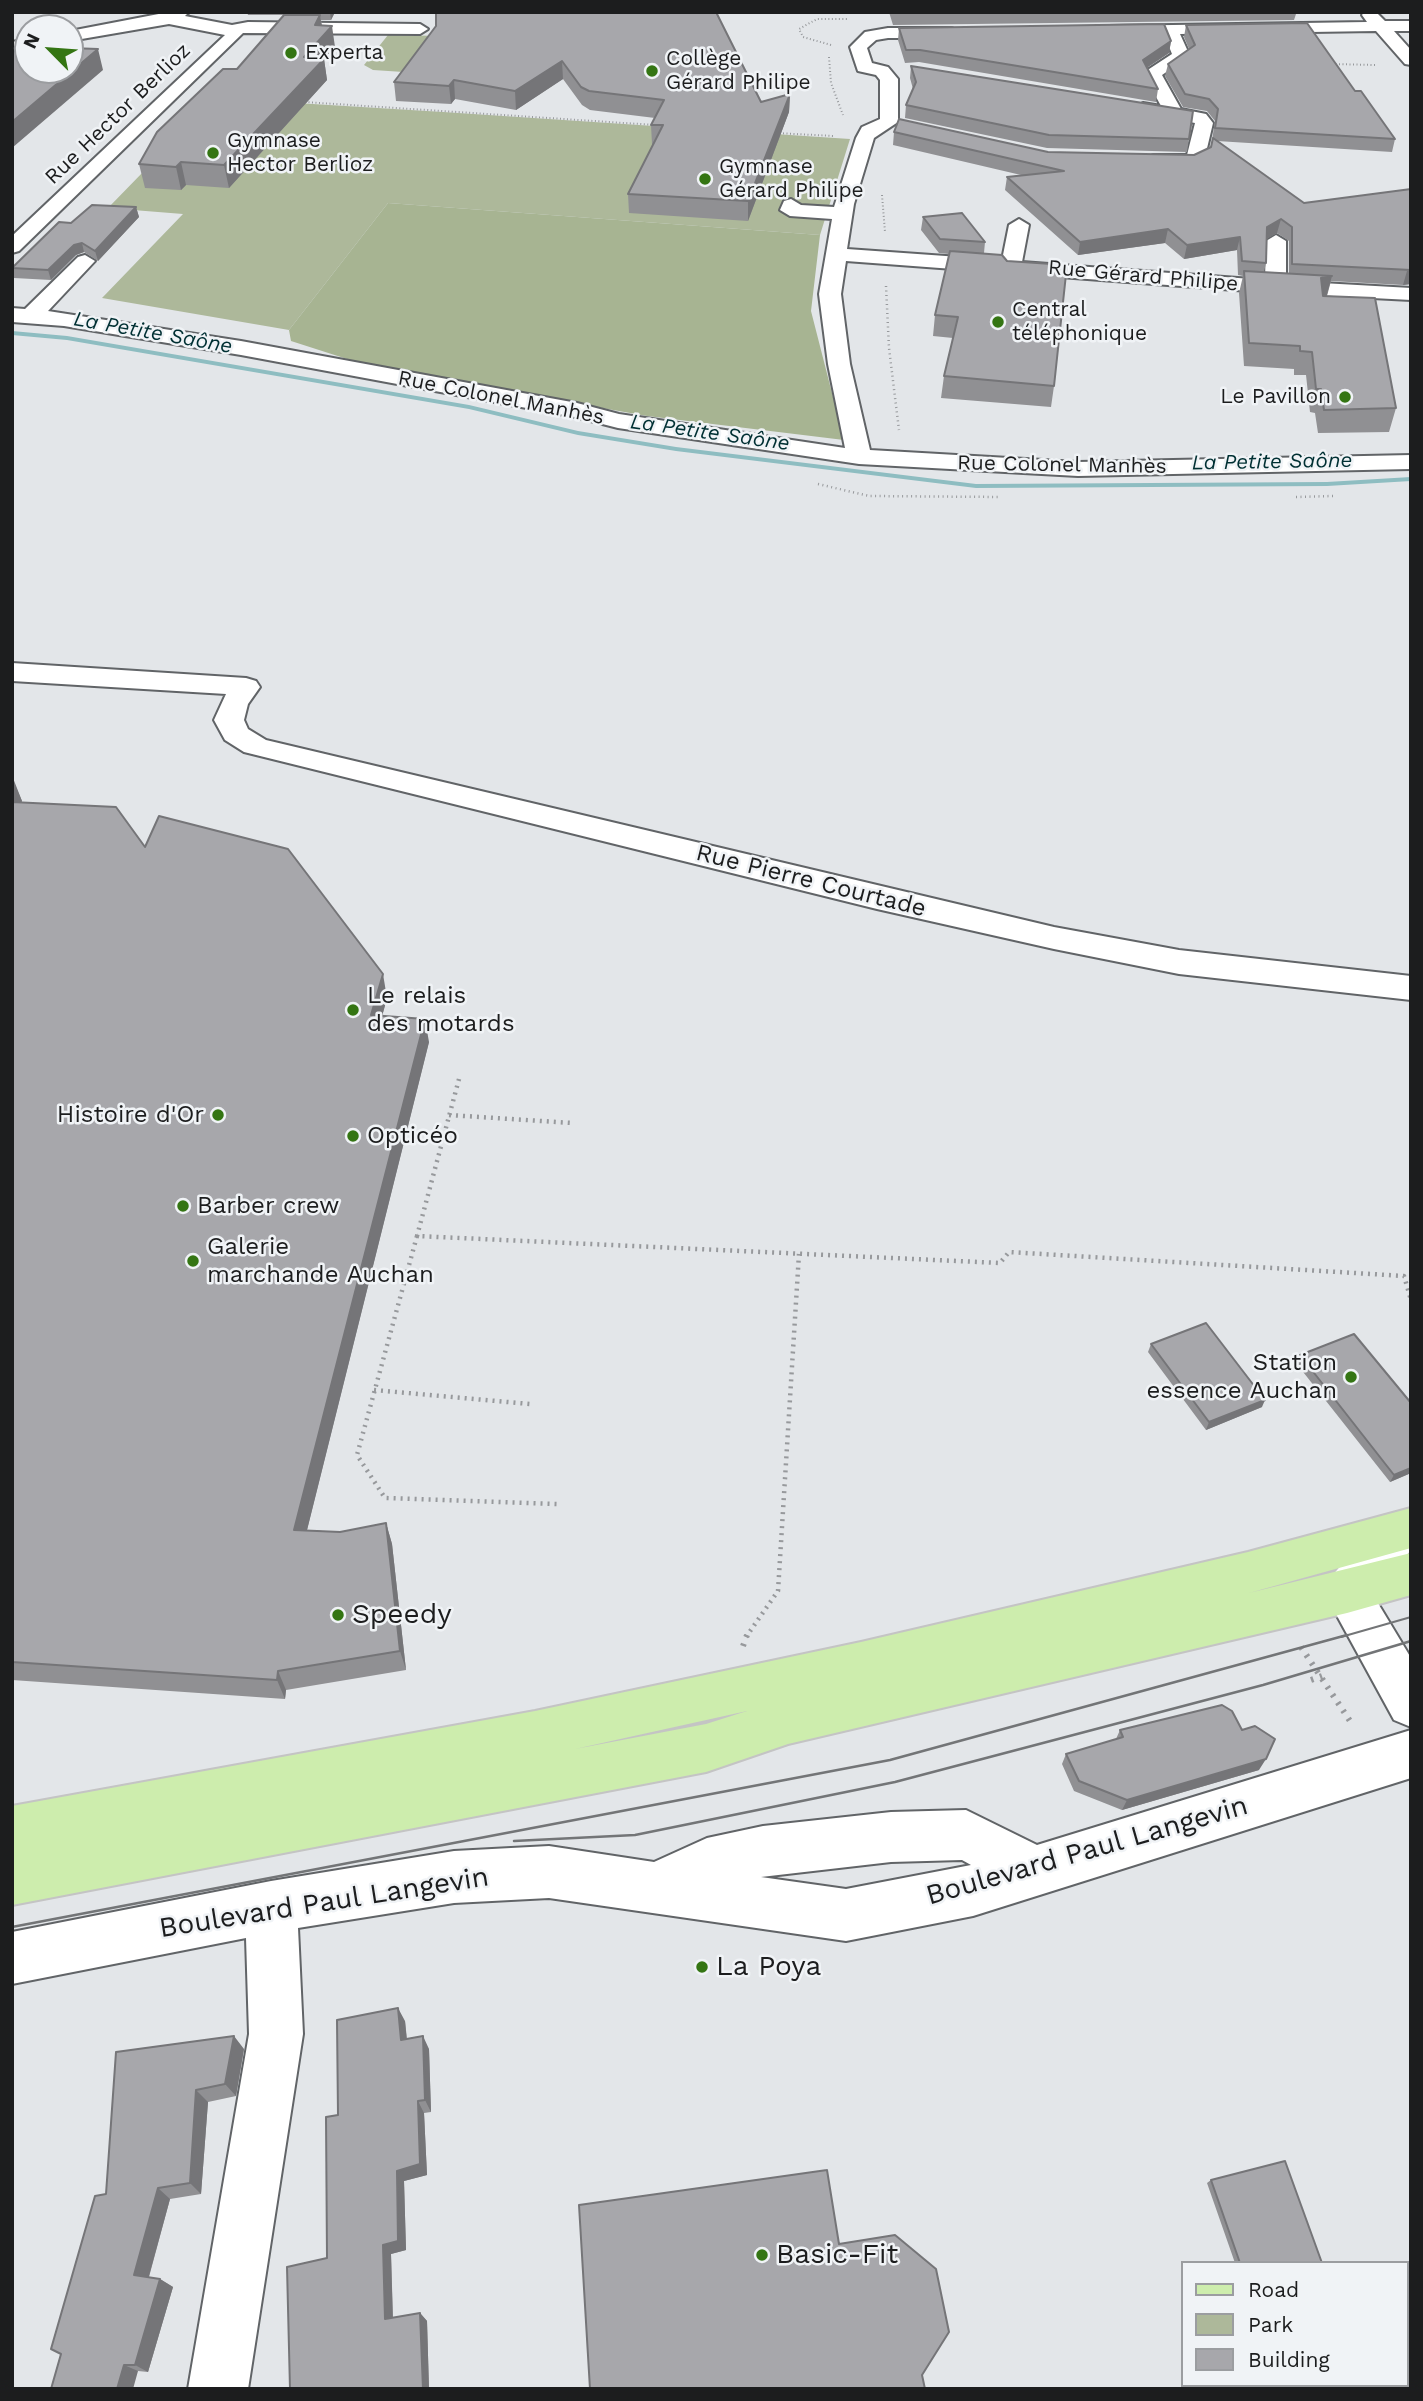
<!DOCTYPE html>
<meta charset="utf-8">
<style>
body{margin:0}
#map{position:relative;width:1423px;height:2401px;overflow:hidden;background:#e3e6e9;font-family:"Work Sans",sans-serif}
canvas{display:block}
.frame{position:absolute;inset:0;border:14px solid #1c1d1e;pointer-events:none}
.legend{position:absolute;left:1181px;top:2261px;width:228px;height:126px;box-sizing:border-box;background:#f0f3f6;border:2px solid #9b9da0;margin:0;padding:9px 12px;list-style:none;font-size:21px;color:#1c1d1e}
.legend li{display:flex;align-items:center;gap:14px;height:35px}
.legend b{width:35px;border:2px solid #9b9da0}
.north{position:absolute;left:14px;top:14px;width:70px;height:70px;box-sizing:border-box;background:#f0f3f6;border:2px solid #9b9da0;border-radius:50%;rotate:295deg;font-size:19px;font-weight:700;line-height:28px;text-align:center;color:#1c1d1e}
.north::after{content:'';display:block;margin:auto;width:24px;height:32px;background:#347513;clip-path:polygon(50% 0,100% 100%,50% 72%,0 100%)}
</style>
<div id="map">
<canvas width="1423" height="2401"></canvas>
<div class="frame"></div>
<ul class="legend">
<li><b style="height:9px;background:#cdedad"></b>Road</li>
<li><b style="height:19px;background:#adb89a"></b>Park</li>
<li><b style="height:19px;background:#a7a7ab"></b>Building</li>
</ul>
<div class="north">N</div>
</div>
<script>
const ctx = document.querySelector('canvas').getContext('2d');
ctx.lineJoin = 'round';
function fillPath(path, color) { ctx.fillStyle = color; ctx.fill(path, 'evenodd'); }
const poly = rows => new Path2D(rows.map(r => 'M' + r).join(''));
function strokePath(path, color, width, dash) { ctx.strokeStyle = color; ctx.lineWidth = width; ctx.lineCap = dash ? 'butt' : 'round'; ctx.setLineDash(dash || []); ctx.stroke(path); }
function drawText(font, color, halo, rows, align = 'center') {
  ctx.font = font + ' "Work Sans",sans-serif'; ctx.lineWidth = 5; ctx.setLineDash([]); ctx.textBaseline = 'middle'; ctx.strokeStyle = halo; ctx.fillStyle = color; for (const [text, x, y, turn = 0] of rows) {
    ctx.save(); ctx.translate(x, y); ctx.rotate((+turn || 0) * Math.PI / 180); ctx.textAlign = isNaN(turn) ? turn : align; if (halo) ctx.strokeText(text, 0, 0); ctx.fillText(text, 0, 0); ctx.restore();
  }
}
const green = poly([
 [388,35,443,36,449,75,373,70,364,65],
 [215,98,443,112,850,139,820,235,388,203,289,330,102,298,183,214,108,208]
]);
const forest = poly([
 [388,203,820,235,811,311,844,440,647,416,372,367,291,341,289,330]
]);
const stream = poly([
 [12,331,67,336,469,405,578,431,676,447,976,484,1327,482,1411,477,1411,481,1327,486,976,488,676,451,578,435,469,409,67,340,12,335,12,331]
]);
const pathFar3 = poly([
 [831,45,803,37,799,29,817,19,847,19],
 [829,57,831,83,843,115],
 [1332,64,1375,65],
 [305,102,655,125],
 [776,133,834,136],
 [882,195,885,232]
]);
const pathFar2 = poly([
 [886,286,889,348,899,430],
 [818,484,869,496,1001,497],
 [1296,497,1333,496]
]);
const pathFar1 = poly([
 [459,1079,417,1236,1000,1263,1009,1252,1404,1276,1411,1300],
 [449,1115,572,1123],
 [417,1236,357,1455,385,1498,557,1504],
 [374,1390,530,1404],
 [746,1637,778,1591,799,1254]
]);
const path = poly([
 [743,1646,747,1635],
 [1301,1647,1352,1724],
 [1311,1680,1322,1676]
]);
const minor = poly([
 [169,12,189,12,185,16,232,25,248,22,420,24,428,29,420,34,243,33,19,251,12,253,12,236,225,35,169,24,70,41,70,31,169,12],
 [1364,12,1376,12,1385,21,1411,21,1411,31,1394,31,1411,50,1411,65,1405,64,1376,31,1180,34,1190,56,1162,75,1181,109,1206,114,1213,123,1204,161,1195,167,1153,167,1144,161,1153,155,1187,155,1195,123,1137,112,1134,108,1143,103,1161,106,1143,73,1172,54,1164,34,1114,35,1106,30,1108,26,1367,22,1362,15,1364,12],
 [888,28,952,28,960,33,952,38,888,38,876,40,867,48,872,63,888,67,898,79,898,122,874,138,854,204,847,249,1002,260,1009,225,1019,219,1029,225,1022,262,1265,280,1266,241,1276,235,1286,241,1286,281,1411,288,1411,300,1275,293,846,261,841,294,850,364,870,450,1078,462,1411,455,1411,469,1078,476,859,464,618,428,575,417,241,355,64,326,12,322,12,308,25,309,78,257,85,255,95,261,48,311,241,341,577,403,619,414,845,448,828,364,819,294,832,219,790,216,780,210,784,201,791,199,801,205,834,207,856,138,862,127,880,119,880,80,876,75,858,71,850,47,865,32,888,28],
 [28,39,28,49,12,52,12,42,28,39],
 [12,663,246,678,256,681,260,687,248,704,244,720,248,729,266,740,1054,927,1179,950,1411,976,1411,1000,1179,974,1054,949,877,909,244,752,225,740,214,720,226,694,12,681,12,663],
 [1398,1512,1411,1517,1411,1550,1373,1595,1411,1658,1411,1727,1394,1720,1324,1592,1331,1577,1382,1518,1398,1512],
 [1411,1730,1411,1778,973,1916,846,1941,549,1898,454,1903,298,1928,303,2034,248,2389,188,2389,249,2034,246,1938,12,1984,12,1932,271,1881,454,1851,549,1846,654,1862,707,1838,763,1826,891,1812,966,1810,1037,1845,1411,1730],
 [962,1860,971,1865,846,1889,761,1877,891,1862,962,1860]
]);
const major = poly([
 [1411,1508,1411,1548,1249,1593,1411,1553,1411,1595,1347,1613,788,1744,706,1772,12,1905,12,1806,535,1711,861,1642,1248,1552,1411,1508],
 [747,1711,706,1724,575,1749,747,1711]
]);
const tramFar1 = poly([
 [1341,1637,1411,1617]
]);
const tram = poly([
 [514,1841,635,1835,895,1782,1263,1685,1411,1641],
 [12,1927,890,1760,1347,1635]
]);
const wall = poly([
 [247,12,335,12,331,20,321,20,322,25,335,47,324,59,327,80,229,188,186,185,181,190,145,188,139,164,237,69,284,15,248,15],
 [889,12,1327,12,1326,14,1296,14,1294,20,893,25],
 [1186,25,1355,91,1395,139,1392,152,1217,141,1304,203,1411,189,1411,284,1403,285,1331,281,1327,296,1396,408,1389,432,1318,433,1315,413,1310,412,1306,375,1294,375,1294,369,1244,366,1239,293,1243,276,1238,275,1237,250,1184,259,1165,243,1078,255,1005,190,1007,177,1021,175,893,145,894,132,1048,152,1194,155,1211,147,1215,121,1207,111,1183,107,1165,76,1168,64,1189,49,1184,37],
 [1277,233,1289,241,1289,273,1264,272,1266,263,1266,239],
 [436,26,761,102,790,94,789,112,748,221,629,213,628,194,654,144,652,144,651,125,655,118,590,110,582,105,563,79,516,110,455,99,451,104,396,101,394,82],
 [899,28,1171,41,1169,53,1147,68,1158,89,1156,102,919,62,905,63,898,40],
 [911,66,1193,111,1187,152,1047,148,905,118,906,105,913,89,910,78],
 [136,207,139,217,98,261,84,252,76,255,51,280,14,278,12,267,71,223],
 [923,217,985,242,984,253,1054,386,1051,407,941,398,944,376,953,338,933,336,935,315,949,254,939,253,921,230],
 [12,778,22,801,21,803,145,847,387,998,382,1016,429,1042,307,1530,340,1532,386,1523,392,1544,406,1670,286,1690,285,1699,12,1680],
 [1151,1344,1262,1407,1206,1430,1148,1352],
 [1300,1355,1411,1473,1390,1482,1296,1363],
 [1120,1730,1259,1770,1122,1810,1074,1791,1062,1764,1066,1754,1116,1739],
 [405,2021,407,2039,429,2049,431,2112,424,2113,427,2175,404,2181,406,2250,391,2254,393,2318,420,2313,427,2321,429,2389,290,2389,327,2258,338,2115],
 [244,2049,236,2096,208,2102,201,2194,170,2199,149,2277,160,2279,173,2287,148,2372,138,2371,51,2389,106,2194,116,2052],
 [1211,2180,1322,2263,1235,2263,1207,2183]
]);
const shadedWall = poly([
 [330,12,335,12,331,20],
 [320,15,323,36,332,26,335,47,324,59,327,80,229,188,224,165,304,57,315,25],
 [1171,41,1169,53,1140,72,1143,60],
 [98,49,103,70,12,148,12,122],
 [562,61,563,79,516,110,515,91],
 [454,80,455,99,451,104,449,86],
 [790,94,789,112,748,221,748,201],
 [181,162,186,185,181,190,176,167],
 [136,207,139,217,98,261,95,251],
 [1281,219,1277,233,1263,241,1267,227],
 [1168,229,1165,243,1078,255,1080,242],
 [1240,237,1237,250,1184,259,1187,245],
 [82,243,84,252,76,255,51,280,48,270,74,245],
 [1411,270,1411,284,1403,285,1407,271],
 [1332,276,1326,298,1316,300,1321,278],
 [13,778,22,801,12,821,12,780],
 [383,974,387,998,376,1039,371,1015],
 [425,1019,429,1042,302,1550,294,1530],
 [1265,1400,1262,1407,1206,1430,1209,1422],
 [1411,1468,1411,1473,1390,1482,1394,1475],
 [386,1523,392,1544,406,1670,400,1651],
 [278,1671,286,1690,285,1699,277,1680],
 [1266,1759,1259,1770,1122,1810,1127,1800],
 [398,2008,405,2021,408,2054,401,2040],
 [234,2036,244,2049,236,2096,225,2084],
 [423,2036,429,2049,431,2112,425,2100],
 [196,2090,208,2102,201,2194,190,2183],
 [418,2101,424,2113,427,2175,404,2181,406,2250,391,2254,393,2327,385,2319,383,2245,397,2171],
 [158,2188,170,2199,147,2283,134,2275],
 [160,2279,173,2287,148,2372,135,2365],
 [420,2313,427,2321,429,2389,423,2389],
 [124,2365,138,2371,133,2389,117,2389]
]);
const building = poly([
 [436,12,716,12,761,102,790,94,748,201,628,194,663,125,651,125,664,100,589,91,581,87,562,61,515,91,454,80,449,86,394,82,436,26,436,12],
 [284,15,320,15,315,25,332,26,304,57,324,59,224,165,181,162,176,167,139,164,157,132,223,69,237,69,284,15],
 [1307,23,1355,91,1361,91,1395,139,1215,128,1218,109,1209,99,1185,94,1168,64,1195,45,1186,25,1307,23],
 [1164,24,1171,41,1143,60,1158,89,920,50,906,50,899,28,1164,24],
 [22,45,28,45,28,70,70,70,70,48,98,49,12,122,12,53,22,45],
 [911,66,1193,111,1189,139,1049,135,906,105,916,82,911,66],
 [899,119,1048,152,1194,155,1211,147,1213,138,1304,203,1411,189,1411,270,1292,264,1292,227,1281,219,1267,227,1266,263,1242,261,1240,237,1187,245,1168,229,1080,242,1007,177,1064,171,894,132,899,119],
 [92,205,136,207,95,251,82,243,74,245,48,270,12,268,59,222,71,223,92,205],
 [962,213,985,242,940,239,923,217,962,213],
 [950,251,1002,255,1007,261,1067,265,1054,386,944,376,958,317,935,315,950,251],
 [1244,271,1332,276,1321,278,1323,296,1375,298,1396,408,1324,410,1321,389,1316,389,1312,352,1300,351,1300,346,1249,343,1244,271],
 [12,802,116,807,145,847,159,816,288,849,383,974,371,1015,425,1019,294,1530,340,1532,386,1523,400,1651,278,1671,277,1680,12,1662,12,802],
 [1206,1323,1265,1400,1209,1422,1151,1344,1206,1323],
 [1354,1334,1411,1403,1411,1468,1394,1475,1300,1355,1354,1334],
 [1222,1705,1232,1711,1242,1730,1255,1726,1275,1739,1266,1759,1127,1800,1079,1781,1066,1754,1123,1737,1120,1730,1222,1705],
 [398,2008,401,2040,423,2036,425,2100,418,2101,420,2164,397,2171,398,2241,383,2245,385,2319,420,2313,423,2389,290,2389,287,2267,327,2258,326,2117,338,2115,337,2020,398,2008],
 [234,2036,225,2084,196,2090,190,2183,158,2188,134,2275,160,2279,135,2365,124,2365,117,2389,51,2389,61,2354,51,2349,95,2196,106,2194,116,2052,234,2036],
 [1285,2161,1322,2263,1240,2263,1211,2180,1285,2161],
 [827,2170,839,2244,895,2235,936,2269,949,2332,922,2375,925,2389,590,2389,579,2205,827,2170]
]);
const markers = [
 [291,53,7,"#347513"],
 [652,71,7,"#347513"],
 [213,153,7,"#347513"],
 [705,179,7,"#347513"],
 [998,322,7,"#347513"],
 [1345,397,7,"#347513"],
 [353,1010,7,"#347513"],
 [218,1115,7,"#347513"],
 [353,1136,7,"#347513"],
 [183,1206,7,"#347513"],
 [193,1261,7,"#347513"],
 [1351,1377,7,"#347513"],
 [338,1615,7,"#347513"],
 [702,1967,7,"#347513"],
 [762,2255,7,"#347513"]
];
const farPoinames = [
 ["Experta",305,53],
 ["Collège",666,59],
 ["Gérard Philipe",666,83],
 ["Gymnase",227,141],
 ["Hector Berlioz",227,165],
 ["Gymnase",719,167],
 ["Gérard Philipe",719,191],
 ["Central",1012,310],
 ["téléphonique",1012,334],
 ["Le Pavillon",1331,397,"right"]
];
const farStreetnames = [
 ["Rue Hector Berlioz",118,114,-44],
 ["Rue Gérard Philipe",1143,276,5],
 ["Rue Colonel Manhès",501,398,11],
 ["Rue Colonel Manhès",1062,465,1]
];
const farWaternames = [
 ["La Petite Saône",153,333,10],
 ["La Petite Saône",710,433,8],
 ["La Petite Saône",1272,462,-1]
];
const streetNames = [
 ["Rue Pierre Courtade",811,881,14]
];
const poiNames = [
 ["Le relais",367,996],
 ["des motards",367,1024],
 ["Histoire d'Or",204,1115,"right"],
 ["Opticéo",367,1136],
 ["Barber crew",197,1206],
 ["Galerie",207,1247],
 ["marchande Auchan",207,1275],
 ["Station",1337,1363,"right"],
 ["essence Auchan",1337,1391,"right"]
];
const nearPoinames = [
 ["Speedy",352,1615],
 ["La Poya",716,1967],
 ["Basic-Fit",776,2255]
];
const nearStreetnames = [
 ["Boulevard Paul Langevin",1087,1851,-16],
 ["Boulevard Paul Langevin",324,1903,-9]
];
fillPath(green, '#adb89a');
fillPath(forest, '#a7b492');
fillPath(stream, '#8ebdc1');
strokePath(minor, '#616467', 4);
strokePath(major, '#c4c4c4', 4);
strokePath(pathFar3, '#97999c', 2, [1, 2.5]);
strokePath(pathFar2, '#97999c', 2.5, [1, 3.5]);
strokePath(pathFar1, '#97999c', 4.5, [2, 5]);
strokePath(path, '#97999c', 6, [2.5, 7]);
fillPath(minor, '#fff');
fillPath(major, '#cdedad');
strokePath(tramFar1, '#737577', 2);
strokePath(tram, '#737577', 2.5);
fillPath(wall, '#909093');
fillPath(shadedWall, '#757578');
fillPath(building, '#a7a7ab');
strokePath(building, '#757578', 2);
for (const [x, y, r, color] of markers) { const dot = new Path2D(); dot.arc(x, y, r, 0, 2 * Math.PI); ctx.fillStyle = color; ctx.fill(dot); strokePath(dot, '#f0f3f6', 2.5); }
drawText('21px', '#1c1d1e', '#f0f3f6', farPoinames, 'left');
drawText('21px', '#1c1d1e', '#f0f3f6', farStreetnames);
drawText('italic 21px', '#003033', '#f0f3f6', farWaternames);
drawText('24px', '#1c1d1e', '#f0f3f6', streetNames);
drawText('24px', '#1c1d1e', '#f0f3f6', poiNames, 'left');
drawText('28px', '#1c1d1e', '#f0f3f6', nearPoinames, 'left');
drawText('28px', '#1c1d1e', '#f0f3f6', nearStreetnames);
</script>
